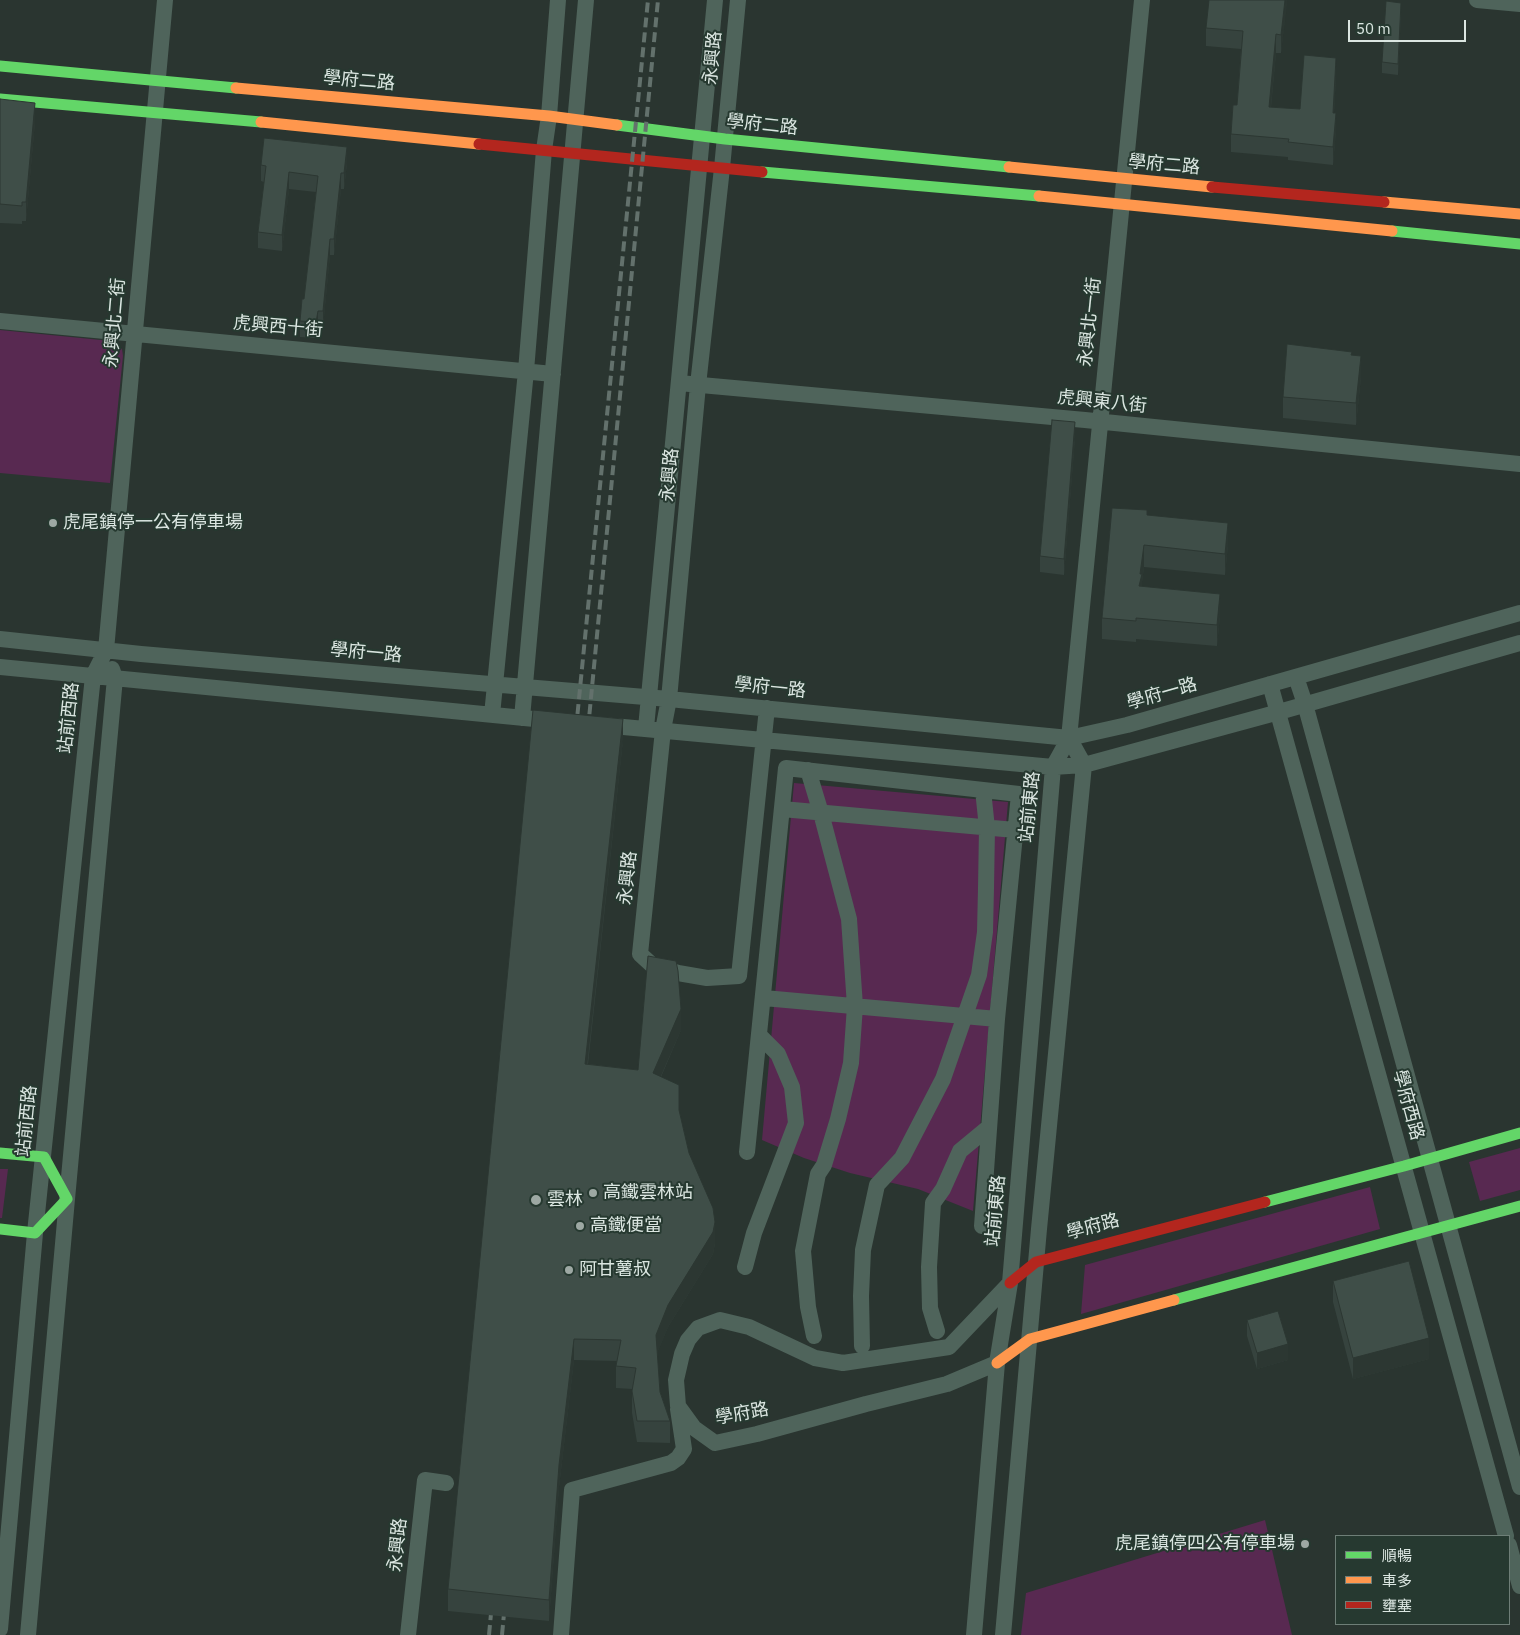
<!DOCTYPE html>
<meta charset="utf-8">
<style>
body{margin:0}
#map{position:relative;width:1520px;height:1635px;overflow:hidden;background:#2a3530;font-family:"IBM Plex Sans","Noto Sans TC",sans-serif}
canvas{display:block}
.legend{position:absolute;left:1335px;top:1535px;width:175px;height:90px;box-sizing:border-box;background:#263930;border:1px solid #6e7e77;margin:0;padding:6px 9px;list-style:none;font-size:15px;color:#dbe6e1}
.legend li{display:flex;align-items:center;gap:10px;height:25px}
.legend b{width:25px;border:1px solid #6e7e77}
.scale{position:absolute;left:1348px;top:20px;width:118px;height:22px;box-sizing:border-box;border:2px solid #dbe6e1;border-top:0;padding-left:6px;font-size:15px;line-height:18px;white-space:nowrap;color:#dbe6e1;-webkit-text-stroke:4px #263930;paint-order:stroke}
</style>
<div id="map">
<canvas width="1520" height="1635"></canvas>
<ul class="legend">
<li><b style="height:6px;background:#63d668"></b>順暢</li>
<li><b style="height:6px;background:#ff974d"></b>車多</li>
<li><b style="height:6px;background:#b3261e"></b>壅塞</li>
</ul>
<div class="scale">50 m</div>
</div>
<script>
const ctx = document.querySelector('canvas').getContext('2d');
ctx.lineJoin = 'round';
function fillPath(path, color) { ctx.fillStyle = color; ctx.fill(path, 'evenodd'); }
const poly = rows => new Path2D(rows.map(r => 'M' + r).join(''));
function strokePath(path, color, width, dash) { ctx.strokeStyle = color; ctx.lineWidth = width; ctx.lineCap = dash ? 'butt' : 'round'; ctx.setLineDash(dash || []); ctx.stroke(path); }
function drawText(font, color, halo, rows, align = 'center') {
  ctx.font = font + ' "IBM Plex Sans","Noto Sans TC",sans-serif'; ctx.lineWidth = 4; ctx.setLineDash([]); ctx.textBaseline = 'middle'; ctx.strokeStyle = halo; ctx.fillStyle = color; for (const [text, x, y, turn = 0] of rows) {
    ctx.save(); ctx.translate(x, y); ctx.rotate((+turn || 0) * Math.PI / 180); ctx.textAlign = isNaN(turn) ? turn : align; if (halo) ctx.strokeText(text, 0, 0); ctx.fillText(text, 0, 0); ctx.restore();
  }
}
const green = poly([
 [0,330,111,341,122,349,123,356,110,483,0,473],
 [794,783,1008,802,973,1211,918,1189,850,1173,804,1158,762,1140],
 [1520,1148,1520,1190,1480,1201,1469,1162],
 [0,1169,8,1169,2,1218,0,1218],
 [1370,1187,1380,1229,1081,1314,1085,1265],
 [1265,1520,1292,1635,1021,1635,1026,1593]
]);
const street = poly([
 [738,0,722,168,698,385,669,699,663,730,640,954,652,965,678,973,707,978,739,976,767,708],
 [1477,0,1520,4],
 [0,321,553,374],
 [679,383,1085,420,1520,464],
 [0,639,141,654,525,687,669,699,1069,738,1127,725,1520,613],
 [0,667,555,721],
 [1296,677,1305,704,1520,1487],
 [1270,684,1506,1536],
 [492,715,526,371,544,150,549,116,558,0],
 [522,718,586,0],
 [602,725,1053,767,1084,765,1279,712,1520,643],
 [646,728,715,0],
 [808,770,821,813,849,919,855,1006,851,1063,838,1119,824,1165,818,1174,803,1251,808,1307,814,1336],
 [782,809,1015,830],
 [764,998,997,1019],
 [747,1152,786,768,1019,794,997,1019,982,1226],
 [745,1267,754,1233,796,1123,792,1087,778,1054,760,1036],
 [937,1331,930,1308,929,1267,933,1203,943,1189,960,1151,989,1127],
 [862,1346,861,1296,863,1250,877,1185,902,1158,943,1079,979,975,985,932,986,888,987,828,983,790],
 [997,1363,947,1384,866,1404,757,1434,715,1443,694,1428,678,1406,676,1380,682,1354,688,1340,698,1328,720,1320,749,1327,815,1358,843,1363,949,1347,1010,1283],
 [1509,1545,1520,1586],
 [0,1629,35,1233,93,676,106,650,165,0],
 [28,1635,67,1199,115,678,112,669],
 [408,1635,425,1480,446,1483],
 [561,1635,572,1490,671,1463,678,1458,684,1449,678,1409],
 [974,1635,997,1363,1010,1283,1053,767,1069,738,1142,0],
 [1003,1635,1039,1229,1084,765,1069,738]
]);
const fast = poly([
 [0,66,236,88],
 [0,99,261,122],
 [617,125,725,139,1009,167],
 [762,172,1039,196],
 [1392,231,1520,244],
 [0,1153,44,1157,67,1199,35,1233,0,1229],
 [1265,1202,1404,1166,1520,1133],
 [1174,1300,1520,1206]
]);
const slow = poly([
 [236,88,549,116,617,125],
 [261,122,479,144],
 [1009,167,1212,187],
 [1039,196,1392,231],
 [1384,202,1520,214],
 [997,1363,1030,1339,1174,1300]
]);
const jam = poly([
 [479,144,762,172],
 [1212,187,1384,202],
 [1010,1283,1036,1262,1265,1202]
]);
const rail = poly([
 [576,729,648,0],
 [588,729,658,0],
 [489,1635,492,1603],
 [502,1635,505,1603]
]);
const wall = poly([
 [1287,0,1281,53,1276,53,1271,107,1300,109,1336,76,1334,113,1336,131,1333,165,1288,160,1288,157,1231,152,1231,134,1237,105,1241,49,1206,46,1206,28],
 [1401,14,1398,75,1382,73,1382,62],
 [0,99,35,122,26,221,22,221,22,224,0,223],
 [347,163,344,189,341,189,334,255,330,255,323,327,318,327,316,338,300,337,300,321,304,299,316,192,289,189,282,251,258,248,258,232,264,182,261,181,261,165],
 [1352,355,1361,377,1356,425,1283,418,1283,397],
 [1075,438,1064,575,1040,572,1040,556],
 [1147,515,1228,545,1225,575,1144,567,1142,582,1142,587,1220,616,1217,646,1136,639,1136,642,1102,639,1102,618],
 [623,740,588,1064,638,1070,681,1030,661,1077,679,1111,689,1153,715,1243,713,1254,668,1327,657,1353,660,1392,670,1421,670,1443,637,1442,632,1413,632,1389,616,1388,616,1366,617,1361,574,1360,559,1487,549,1621,448,1611,448,1589],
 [1333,1281,1429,1359,1353,1379,1333,1302],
 [1247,1320,1288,1360,1257,1369,1247,1336]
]);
const shadedWall = poly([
 [1285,0,1287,0,1287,6,1281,53,1281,35],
 [1401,3,1401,14,1398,75,1398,64],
 [1276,34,1276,53,1269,125,1269,107],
 [1336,58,1336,76,1333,131,1333,113],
 [35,103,35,122,26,221,26,202],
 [1336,113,1336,131,1333,165,1333,147],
 [347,147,347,163,344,189,344,173],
 [289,172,289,189,282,251,282,235],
 [341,173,341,189,334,255,334,239],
 [330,239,330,255,323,327,323,311],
 [318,311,318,327,316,338,316,322],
 [1361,356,1361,377,1356,425,1356,403],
 [1075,422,1075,438,1064,575,1064,559],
 [1228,523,1228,545,1225,575,1225,554],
 [1144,545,1144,567,1142,582,1142,595,1139,608,1140,574],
 [1220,594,1220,616,1217,646,1217,625],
 [623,719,623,740,585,1085,585,1064],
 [681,1009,681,1030,653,1094,653,1073],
 [715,1222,715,1243,713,1254,668,1327,656,1356,656,1335,668,1305],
 [1429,1338,1429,1359,1353,1379,1353,1358],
 [574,1339,574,1360,559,1487,549,1621,549,1600,559,1465],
 [1288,1344,1288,1360,1257,1369,1257,1353]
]);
const building = poly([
 [1209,0,1285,0,1281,35,1276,34,1269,107,1300,109,1304,55,1336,58,1333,113,1336,113,1333,147,1288,142,1289,139,1231,134,1233,105,1237,105,1243,31,1206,28,1209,0],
 [1386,1,1401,3,1398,64,1382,62,1386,1],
 [0,99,35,103,26,202,22,202,22,206,0,204,0,99],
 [264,138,347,147,344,173,341,173,334,239,330,239,323,311,318,311,316,322,300,321,302,299,304,299,318,176,289,172,282,235,258,232,266,166,261,165,264,138],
 [1287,344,1352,352,1351,355,1361,356,1356,403,1283,397,1287,344],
 [1052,420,1075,422,1064,559,1040,556,1052,420],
 [1112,508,1147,510,1147,515,1228,523,1225,554,1144,545,1140,574,1142,574,1139,586,1220,594,1217,625,1136,618,1136,621,1102,618,1112,508],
 [533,710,623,719,585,1064,638,1070,648,956,676,961,678,971,681,1009,653,1073,679,1085,679,1110,689,1153,713,1208,715,1222,713,1232,668,1305,656,1335,660,1392,670,1421,637,1421,632,1391,636,1368,616,1366,621,1340,574,1339,559,1465,549,1600,448,1589,533,710],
 [1409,1261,1429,1338,1353,1358,1333,1281,1409,1261],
 [1278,1311,1288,1344,1257,1353,1247,1320,1278,1311]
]);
const markers = [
 [53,523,5,"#9da8a3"],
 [593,1193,5,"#9da8a3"],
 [536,1200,6,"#9da8a3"],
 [580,1226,5,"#9da8a3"],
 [569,1270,5,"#9da8a3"],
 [1305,1544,5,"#9da8a3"]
];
const streetNames = [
 ["永興路",713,58,-85],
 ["學府二路",359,81,5],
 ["學府二路",762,125,6],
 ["學府二路",1164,165,5],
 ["永興北一街",1090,322,-84],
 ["永興北二街",115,323,-85],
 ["虎興西十街",278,327,5],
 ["虎興東八街",1102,402,6],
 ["永興路",670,475,-85],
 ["學府一路",366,653,5],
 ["學府一路",770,688,6],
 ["學府一路",1162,694,-16],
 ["站前西路",69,718,-84],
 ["站前東路",1030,807,-84],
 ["永興路",628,878,-84],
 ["學府西路",1408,1105,75],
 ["站前西路",27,1121,-84],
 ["站前東路",996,1211,-85],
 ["學府路",1093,1227,-15],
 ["學府路",742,1414,-10],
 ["永興路",398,1545,-84]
];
const poiNames = [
 ["虎尾鎮停一公有停車場",63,523],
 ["高鐵雲林站",603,1193],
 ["雲林",547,1200],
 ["高鐵便當",590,1226],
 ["阿甘薯叔",579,1270],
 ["虎尾鎮停四公有停車場",1295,1544,"right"]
];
fillPath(green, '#582951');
strokePath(street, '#4f645b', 16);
strokePath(fast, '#63d668', 11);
strokePath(slow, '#ff974d', 11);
strokePath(jam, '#b3261e', 11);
strokePath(rail, '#63716c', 4, [10, 5]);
fillPath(wall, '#36433e');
fillPath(shadedWall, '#2c3732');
fillPath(building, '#3f4e48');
strokePath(building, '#2c3732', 1);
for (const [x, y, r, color] of markers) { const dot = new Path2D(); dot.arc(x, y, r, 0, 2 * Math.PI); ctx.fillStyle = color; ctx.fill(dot); strokePath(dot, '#263930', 2); }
drawText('18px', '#dbe6e1', '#263930', streetNames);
drawText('18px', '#dbe6e1', '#263930', poiNames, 'left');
</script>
